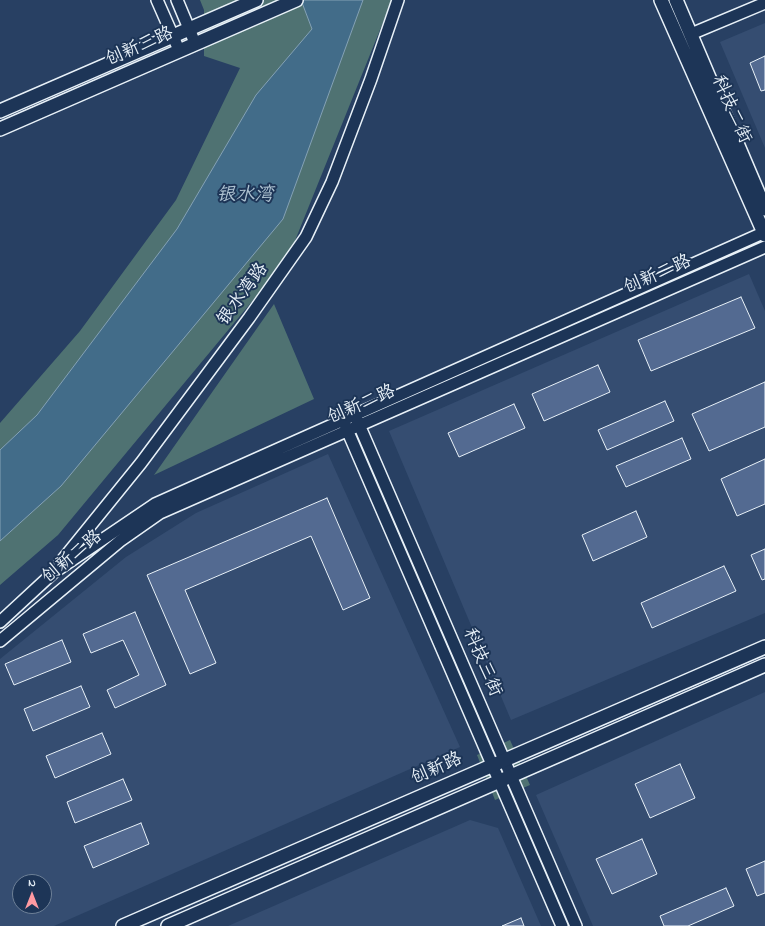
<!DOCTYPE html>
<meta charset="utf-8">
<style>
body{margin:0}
#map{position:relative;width:765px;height:926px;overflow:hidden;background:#284063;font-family:"Indie Flower",sans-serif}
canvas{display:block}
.north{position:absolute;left:12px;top:874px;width:40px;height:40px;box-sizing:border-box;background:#1d3557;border:1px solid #6e8097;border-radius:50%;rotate:0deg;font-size:11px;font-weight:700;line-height:16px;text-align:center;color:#e8f1f8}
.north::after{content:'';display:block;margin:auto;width:14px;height:18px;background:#ff9aa2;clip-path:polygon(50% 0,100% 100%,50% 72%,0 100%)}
</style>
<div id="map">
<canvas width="765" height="926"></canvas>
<div class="north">N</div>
</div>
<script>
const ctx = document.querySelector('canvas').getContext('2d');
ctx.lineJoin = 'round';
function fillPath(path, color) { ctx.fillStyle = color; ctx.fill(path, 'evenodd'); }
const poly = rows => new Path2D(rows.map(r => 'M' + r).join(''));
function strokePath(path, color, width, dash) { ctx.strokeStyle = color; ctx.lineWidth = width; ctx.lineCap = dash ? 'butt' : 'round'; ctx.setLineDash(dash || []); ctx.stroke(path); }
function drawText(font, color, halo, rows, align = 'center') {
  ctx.font = font + ' "Indie Flower","LXGW WenKai TC",sans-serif'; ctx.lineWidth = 4; ctx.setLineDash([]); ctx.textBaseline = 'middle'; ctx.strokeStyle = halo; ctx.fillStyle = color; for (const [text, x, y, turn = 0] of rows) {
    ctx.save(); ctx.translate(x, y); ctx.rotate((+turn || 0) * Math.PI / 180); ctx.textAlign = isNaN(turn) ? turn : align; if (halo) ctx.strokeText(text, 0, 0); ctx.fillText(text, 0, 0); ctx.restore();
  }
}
const built = poly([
 [765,23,765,148,720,42],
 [749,274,765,311,765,613,511,720,389,431],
 [328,454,460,747,54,926,0,926,0,659,126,557,196,513],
 [20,882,44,882,44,906,20,906],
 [765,692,765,926,593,926,536,795],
 [470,820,498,828,541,926,228,926]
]);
const green = poly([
 [200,0,392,0,288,258,58,535,0,585,0,423,80,331,176,200,240,68,204,56,204,10],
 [274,304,314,399,154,475],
 [510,740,530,785,495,800,477,755]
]);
const water = poly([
 [301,0,363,0,283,219,61,486,0,541,0,450,37,415,177,229,256,95,312,29,301,0]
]);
const building = poly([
 [765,56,765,90,761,91,750,63,765,56],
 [741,297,755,328,651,371,638,340,741,297],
 [598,365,610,392,544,421,532,394,598,365],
 [765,382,765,427,709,451,692,414,765,382],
 [665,401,674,421,607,450,598,430,665,401],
 [514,404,525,428,459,457,448,433,514,404],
 [682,438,691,459,626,487,616,466,682,438],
 [765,459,765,504,737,516,721,479,765,459],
 [327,498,370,598,343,610,311,536,185,590,216,663,190,674,147,575,327,498],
 [636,511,647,537,593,561,582,535,636,511],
 [765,549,765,579,762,580,751,555,765,549],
 [724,566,736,591,652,628,641,603,724,566],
 [135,612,166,685,115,708,107,690,139,675,123,640,91,653,83,634,135,612],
 [62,640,71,662,14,685,5,664,62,640],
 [81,686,90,707,33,731,24,709,81,686],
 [102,733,111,754,55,778,46,756,102,733],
 [680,764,695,798,650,818,635,784,680,764],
 [123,779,132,800,75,823,67,802,123,779],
 [141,823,149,844,93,868,84,846,141,823],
 [642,839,657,874,612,894,596,859,642,839],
 [765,861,765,893,757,896,746,869,765,861],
 [726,888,734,906,688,926,664,926,660,916,726,888],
 [521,918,524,926,502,926,521,918]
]);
const minor = poly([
 [157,0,179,50],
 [177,0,195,43],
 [691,34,765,3],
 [357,420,576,926],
 [345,425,562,926],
 [60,563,141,463,249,318,306,237,332,182,371,79,398,0],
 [0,622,53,573,155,504,765,232],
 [0,641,120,541,160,513,765,247]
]);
const major = poly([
 [661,0,765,235],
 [676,0,765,209],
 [0,111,256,0],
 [0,129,296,0],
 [123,926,765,647],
 [168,926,765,665]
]);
const streetNames = [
 ["创新三路",140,48,-24],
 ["科技二街",730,110,66],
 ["创新二路",658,276,-24],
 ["银水湾路",244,295,-54],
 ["创新二路",362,406,-24],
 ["创新二路",73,558,-40],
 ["科技三街",481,663,67],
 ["创新路",437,770,-24]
];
const waterNames = [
 ["银水湾",245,197]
];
fillPath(built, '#354d71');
fillPath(green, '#4f7272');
fillPath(water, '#426c89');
strokePath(water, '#84a1b5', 1);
fillPath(building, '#536a91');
strokePath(building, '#e8f1f8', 1);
strokePath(minor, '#e8f1f8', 14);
strokePath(major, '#e8f1f8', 16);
strokePath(minor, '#1d3557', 11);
strokePath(major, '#1d3557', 13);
drawText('18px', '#e8f1f8', '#1d3557', streetNames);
drawText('italic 19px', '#aec2d1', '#1d3557', waterNames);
</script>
